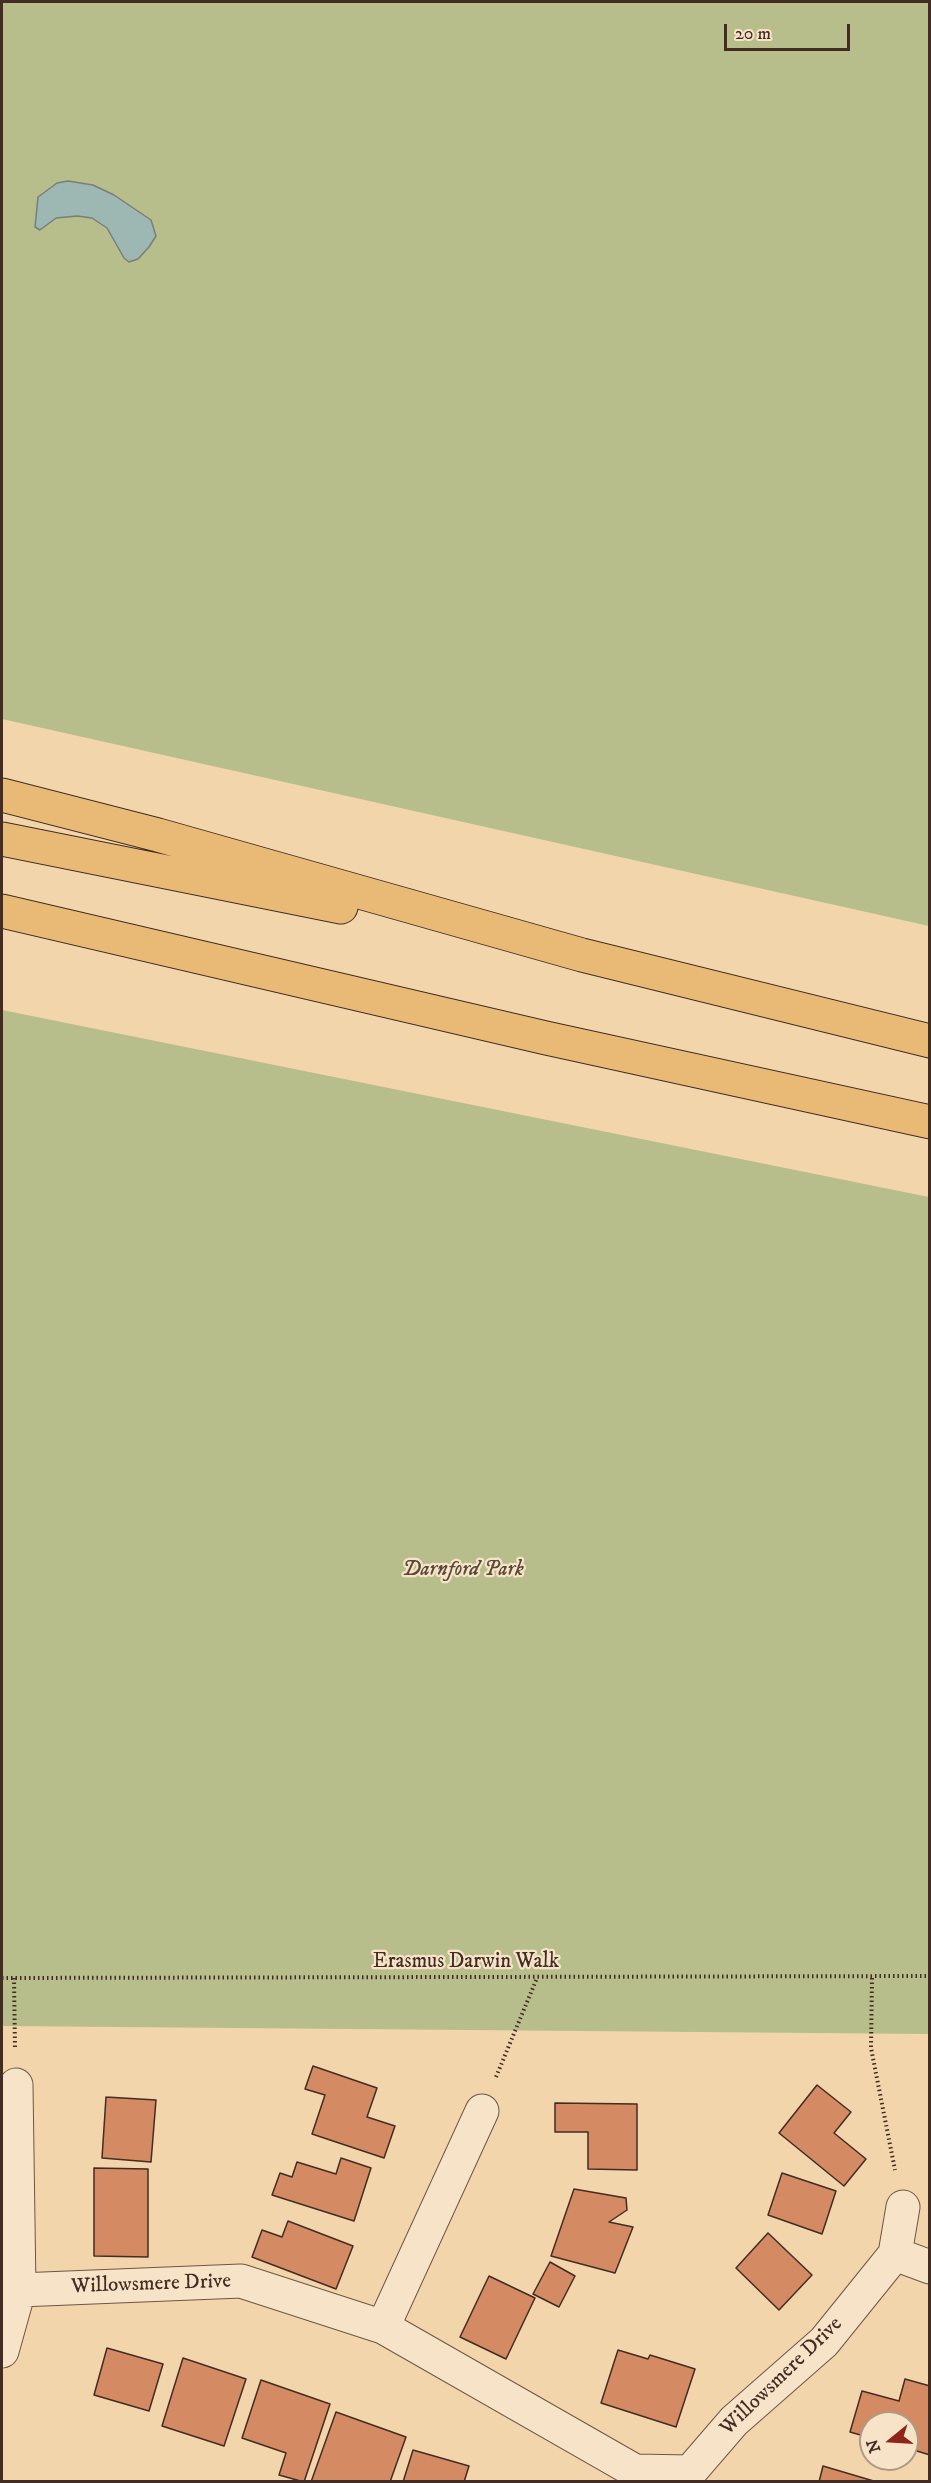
<!DOCTYPE html>
<style>
body{margin:0}
#map{position:relative;width:931px;height:2483px;overflow:hidden;background:#f2d5ab;font-family:"IM FELL DW Pica",serif}
canvas{display:block}
.frame{position:absolute;inset:0;border:3px solid #422c24;pointer-events:none}
.north{position:absolute;left:859px;top:2411px;width:60px;height:60px;box-sizing:border-box;background:#f7e4c8;border:2px solid #af9a86;border-radius:50%;rotate:252deg;font-size:16px;font-weight:700;line-height:24px;text-align:center;color:#422c24}
.north::after{content:'';display:block;margin:auto;width:21px;height:27px;background:#8f2418;clip-path:polygon(50% 0,100% 100%,50% 72%,0 100%)}
.scale{position:absolute;left:724px;top:24px;width:126px;height:27px;box-sizing:border-box;border:3px solid #422c24;border-top:0;padding-left:8px;font-size:18px;line-height:21px;white-space:nowrap;color:#422c24;-webkit-text-stroke:4px #f7e4c8;paint-order:stroke}
</style>
<div id="map">
<canvas width="931" height="2483"></canvas>
<div class="frame"></div>
<div class="north">N</div>
<div class="scale">20 m</div>
</div>
<script>
const ctx = document.querySelector('canvas').getContext('2d');
ctx.lineJoin = 'round';
function fillPath(path, color) { ctx.fillStyle = color; ctx.fill(path, 'evenodd'); }
const poly = rows => new Path2D(rows.map(r => 'M' + r).join(''));
function strokePath(path, color, width, dash) { ctx.strokeStyle = color; ctx.lineWidth = width; ctx.lineCap = dash ? 'butt' : 'round'; ctx.setLineDash(dash || []); ctx.stroke(path); }
function drawText(font, color, halo, rows, align = 'center') {
  ctx.font = font + ' "IM FELL DW Pica",serif'; ctx.lineWidth = 4.5; ctx.setLineDash([]); ctx.textBaseline = 'middle'; ctx.strokeStyle = halo; ctx.fillStyle = color; for (const [text, x, y, turn = 0] of rows) {
    ctx.save(); ctx.translate(x, y); ctx.rotate((+turn || 0) * Math.PI / 180); ctx.textAlign = isNaN(turn) ? turn : align; if (halo) ctx.strokeText(text, 0, 0); ctx.fillText(text, 0, 0); ctx.restore();
  }
}
const green = poly([
 [2,2,929,2,929,926,2,719],
 [2,1010,929,1197,929,2034,2,2026]
]);
const water = poly([
 [68,181,93,185,114,195,151,220,156,236,149,247,138,259,129,262,124,258,107,228,92,218,77,216,56,218,40,230,35,227,38,197,57,183,68,181]
]);
const building = poly([
 [313,2066,377,2088,367,2117,395,2126,384,2158,312,2134,325,2095,305,2089,313,2066],
 [817,2085,851,2112,834,2133,866,2159,844,2186,779,2133,817,2085],
 [106,2097,156,2100,151,2162,102,2158,106,2097],
 [555,2103,637,2104,637,2170,588,2169,588,2132,555,2132,555,2103],
 [341,2158,371,2168,354,2221,272,2195,280,2173,292,2177,297,2162,336,2174,341,2158],
 [94,2168,148,2169,148,2257,94,2256,94,2168],
 [782,2173,836,2191,822,2234,768,2215,782,2173],
 [574,2189,626,2198,627,2210,609,2222,633,2227,615,2273,551,2256,574,2189],
 [288,2221,353,2246,336,2289,252,2257,262,2230,282,2237,288,2221],
 [768,2233,812,2275,779,2310,736,2268,768,2233],
 [550,2262,575,2276,559,2307,533,2294,550,2262],
 [489,2276,535,2298,506,2359,460,2337,489,2276],
 [107,2348,163,2364,149,2411,94,2395,107,2348],
 [618,2350,648,2359,650,2355,695,2369,676,2427,601,2403,618,2350],
 [183,2358,246,2379,224,2446,162,2426,183,2358],
 [905,2379,930,2386,930,2455,907,2448,907,2423,871,2423,871,2438,850,2432,862,2391,899,2401,905,2379],
 [261,2380,330,2404,304,2482,279,2475,286,2453,242,2438,261,2380],
 [336,2412,406,2437,390,2482,311,2482,336,2412],
 [413,2450,469,2466,464,2482,403,2482,413,2450],
 [823,2466,877,2482,819,2482,823,2466]
]);
const path = poly([
 [2,1978,930,1976],
 [14,1978,15,2049],
 [872,1978,871,2048,895,2170],
 [496,2077,537,1978]
]);
const minor = poly([
 [895,2254,930,2267],
 [19,2290,241,2281,383,2327,635,2471,690,2472,734,2421,824,2342,895,2254,903,2207],
 [383,2327,482,2111],
 [2,2351,19,2290,16,2085]
]);
const highway = poly([
 [2,795,158,835,582,955,930,1041],
 [2,839,341,907],
 [2,911,546,1038,930,1122]
]);
const parkNames = [
 ["Darnford Park",463,1571]
];
const streetNames = [
 ["Erasmus Darwin Walk",466,1963],
 ["Willowsmere Drive",151,2285,-2],
 ["Willowsmere Drive",782,2377,-44]
];
fillPath(green, '#b8be8b');
fillPath(water, '#9db7b2');
strokePath(water, '#797f79', 1.5);
fillPath(building, '#d48a62');
strokePath(building, '#422c24', 1.5);
strokePath(minor, '#6e5646', 35);
strokePath(highway, '#422c24', 35);
strokePath(path, '#422c24', 4, [1.5, 3]);
strokePath(minor, '#f7e4c8', 33);
strokePath(highway, '#e9ba76', 33);
drawText('italic 21px', '#5a4939', '#f7e4c8', parkNames);
drawText('21px', '#422c24', '#f7e4c8', streetNames);
</script>
